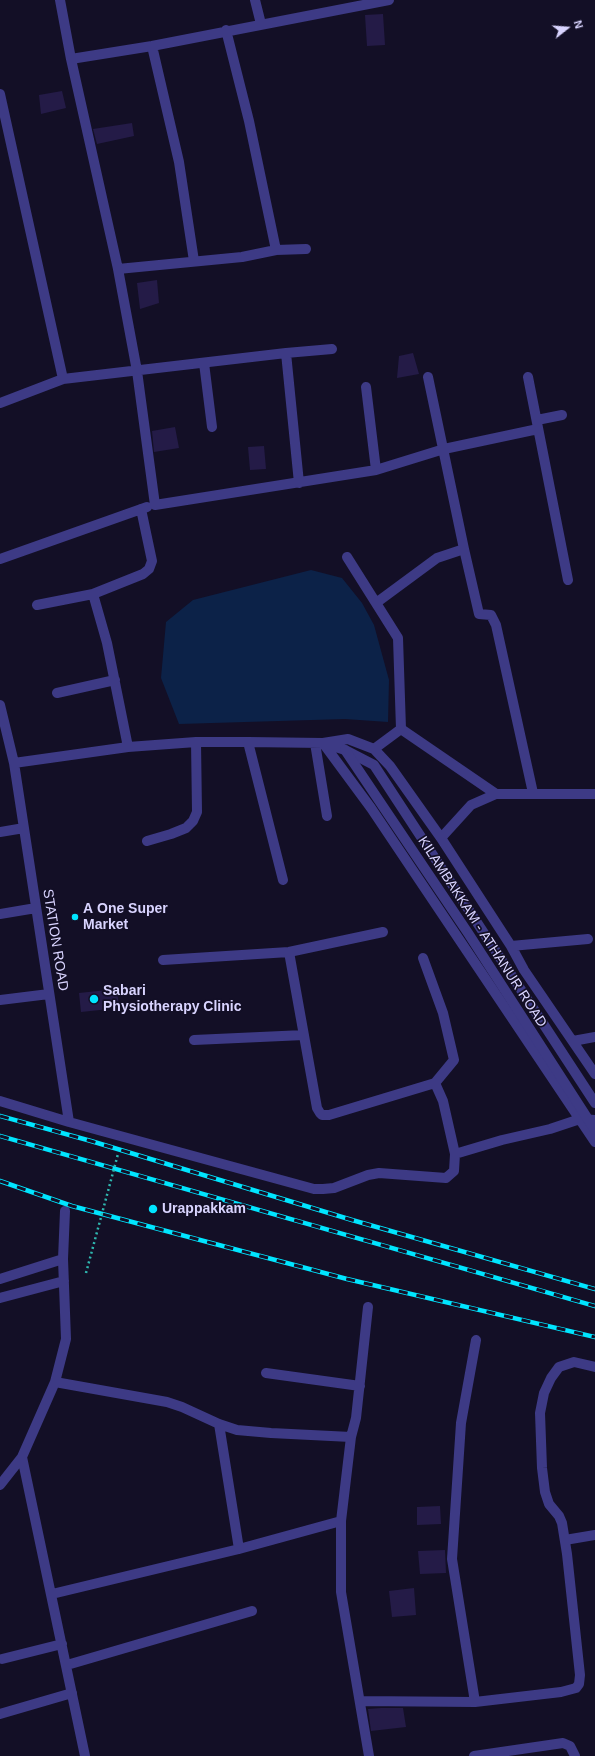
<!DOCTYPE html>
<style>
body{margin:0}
#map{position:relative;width:595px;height:1756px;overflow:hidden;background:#130f26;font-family:Arial,sans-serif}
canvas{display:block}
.north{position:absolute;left:547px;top:8px;width:40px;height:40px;-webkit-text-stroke:3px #130f26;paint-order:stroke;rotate:73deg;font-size:11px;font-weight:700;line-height:16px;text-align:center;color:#d9d4ff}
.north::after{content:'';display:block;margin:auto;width:14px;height:18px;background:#d9d4ff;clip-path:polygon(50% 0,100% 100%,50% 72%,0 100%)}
</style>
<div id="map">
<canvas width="595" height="1756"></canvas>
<div class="north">N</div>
</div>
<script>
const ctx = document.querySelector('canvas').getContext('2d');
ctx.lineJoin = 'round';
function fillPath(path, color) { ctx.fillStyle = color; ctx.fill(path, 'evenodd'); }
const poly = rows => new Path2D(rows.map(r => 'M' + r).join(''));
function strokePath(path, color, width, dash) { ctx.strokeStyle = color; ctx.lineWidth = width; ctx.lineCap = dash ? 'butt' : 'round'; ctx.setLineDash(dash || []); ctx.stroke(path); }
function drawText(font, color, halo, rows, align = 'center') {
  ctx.font = font + ' Arial,sans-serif'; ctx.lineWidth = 3.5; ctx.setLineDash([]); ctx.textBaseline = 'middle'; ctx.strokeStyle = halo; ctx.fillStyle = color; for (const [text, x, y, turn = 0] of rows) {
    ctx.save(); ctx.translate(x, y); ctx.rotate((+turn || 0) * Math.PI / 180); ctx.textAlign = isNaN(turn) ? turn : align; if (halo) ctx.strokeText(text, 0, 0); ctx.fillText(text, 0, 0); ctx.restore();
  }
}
const water = poly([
 [311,570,342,578,362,603,374,625,389,680,388,722,345,719,179,724,161,678,166,622,193,600]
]);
const building = poly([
 [383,14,385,45,367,46,365,15],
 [62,91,66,108,41,114,39,95],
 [132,123,134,136,97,144,93,129],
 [157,280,159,303,140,309,137,283],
 [413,353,419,374,397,378,399,356],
 [175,427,179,448,154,452,152,431],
 [264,446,266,469,250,470,248,447],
 [117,989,119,1008,81,1012,79,993],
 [440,1506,441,1524,417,1525,417,1507],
 [445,1550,446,1573,420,1574,418,1551],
 [414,1588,416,1615,392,1617,389,1591],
 [381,1708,403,1708,406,1727,371,1731,368,1709]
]);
const minor = poly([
 [60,0,71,59,118,269,137,371,155,505,376,470,444,449,538,429],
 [255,0,261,24],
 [226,30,249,121,276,250],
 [152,46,179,162,194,261],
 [71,59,152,46,389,0],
 [0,94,63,379],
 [118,269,242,257,276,250,306,249],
 [286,353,332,349],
 [204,363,212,427],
 [428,377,464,549,479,614,491,615,496,625,533,793],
 [528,377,568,580],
 [366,387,376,470],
 [0,403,63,379,286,353,299,483],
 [537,420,562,415],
 [347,557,398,638,401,729,374,749],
 [0,559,147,507],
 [93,594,107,643,128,747],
 [376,603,437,558,464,549],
 [37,605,93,594,143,574,149,569,152,561,141,509],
 [57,693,115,680],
 [0,705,14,763,128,747,196,742,248,742,323,743,345,750,374,765,595,1103],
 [401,729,496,794],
 [248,742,283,880],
 [315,743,327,816],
 [14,763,69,1122],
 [0,832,24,828],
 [441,838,471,805,496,794,595,794],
 [147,841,171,834,186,828,193,821,197,812,196,742],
 [0,914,36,908],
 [511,946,588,939],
 [289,952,317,1108,320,1113,322,1115,329,1115,435,1083,443,1101,455,1154],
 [423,958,443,1013,454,1060,435,1083],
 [163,960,289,952,383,932],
 [0,1000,49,994],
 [194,1040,304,1035],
 [573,1041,595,1037],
 [595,1074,524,970,511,946,441,838,390,766,374,749,348,739,323,743,371,808,595,1142],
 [0,1101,69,1122,314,1189,323,1189,334,1188,368,1175,379,1173,446,1178,454,1171,455,1154,502,1140,550,1129,580,1119,595,1120],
 [0,1279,63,1259],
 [0,1298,64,1281],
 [368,1307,356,1418,351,1437,341,1521,341,1592,369,1756],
 [266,1373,360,1386],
 [55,1382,167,1402,182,1407,219,1424,237,1430,271,1433,351,1437],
 [219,1424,239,1549],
 [22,1457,85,1756],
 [0,1485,22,1457,55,1382,66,1339,63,1259,65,1211],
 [565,1540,595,1535],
 [52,1594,239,1549,341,1521],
 [2,1659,62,1644],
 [67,1665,252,1611],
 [360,1701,475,1702,561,1692,576,1688,579,1684,580,1675,567,1554,562,1523,559,1516,549,1504,545,1492,542,1468,540,1413,544,1393,551,1378,559,1367,574,1362,595,1367],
 [475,1702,452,1559,461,1423,476,1340],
 [0,1714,72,1693],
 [474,1756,563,1743,570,1746,575,1756]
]);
const rail = poly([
 [0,1116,91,1141,352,1220,595,1289],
 [0,1136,595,1306],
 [0,1181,72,1206,347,1279,595,1337]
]);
const pathBridge = poly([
 [86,1273,118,1154]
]);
const minorBridge = poly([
 [345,750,468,933,595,1130]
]);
const markers = [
 [75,917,4,"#00e5ff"],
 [94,999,5,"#00e5ff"],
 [153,1209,5,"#00e5ff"]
];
const poiNames = [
 ["A One Super",83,909],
 ["Market",83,925],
 ["Sabari",103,991],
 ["Physiotherapy Clinic",103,1007],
 ["Urappakkam",162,1209]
];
const streetNames = [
 ["KILAMBAKKAM - ATHANUR ROAD",482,932,57],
 ["STATION ROAD",55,940,81]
];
fillPath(water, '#0c2248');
fillPath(building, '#241b47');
strokePath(minor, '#3d3a85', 10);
strokePath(rail, '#00e5ff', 4.5);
strokePath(rail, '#130f26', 3, [9]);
strokePath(pathBridge, '#2fb8b0', 2.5, [2, 3]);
strokePath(minorBridge, '#3d3a85', 10);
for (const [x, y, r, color] of markers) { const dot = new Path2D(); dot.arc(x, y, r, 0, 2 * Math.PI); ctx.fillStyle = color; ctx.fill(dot); strokePath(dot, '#130f26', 1.5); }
drawText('bold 14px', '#d9d4ff', '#130f26', poiNames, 'left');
drawText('14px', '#d9d4ff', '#130f26', streetNames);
</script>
